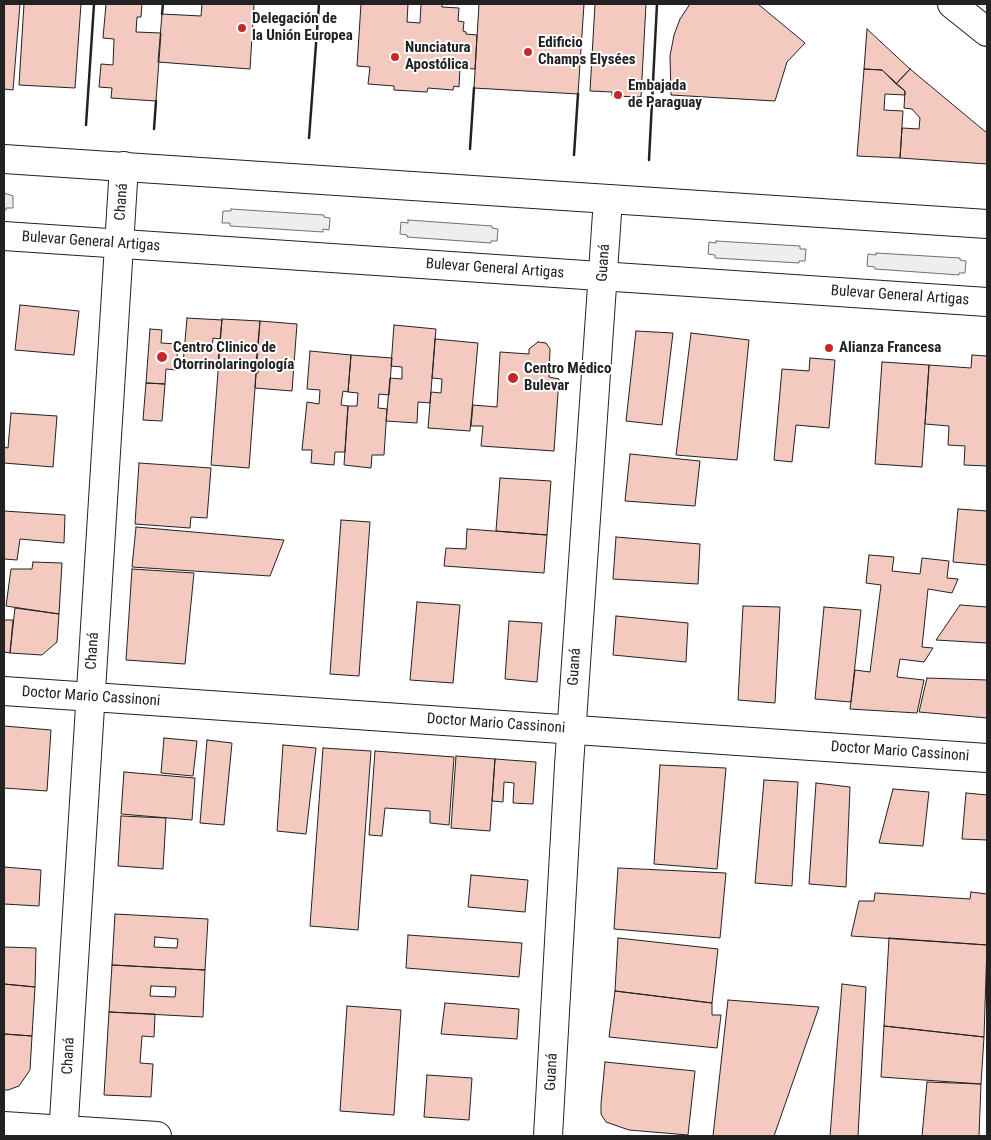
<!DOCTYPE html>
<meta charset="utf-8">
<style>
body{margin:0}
#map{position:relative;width:991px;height:1140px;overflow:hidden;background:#fff;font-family:"Roboto Condensed",sans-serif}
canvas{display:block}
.frame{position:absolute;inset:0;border:5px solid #222;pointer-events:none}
</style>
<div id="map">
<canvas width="991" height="1140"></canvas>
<div class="frame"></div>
</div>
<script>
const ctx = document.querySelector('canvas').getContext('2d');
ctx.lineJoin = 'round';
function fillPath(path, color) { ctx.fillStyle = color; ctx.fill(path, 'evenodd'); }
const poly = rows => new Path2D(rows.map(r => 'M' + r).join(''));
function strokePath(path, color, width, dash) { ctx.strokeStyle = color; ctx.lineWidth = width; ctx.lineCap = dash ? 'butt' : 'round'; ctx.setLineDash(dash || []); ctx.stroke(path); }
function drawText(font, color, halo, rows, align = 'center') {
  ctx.font = font + ' "Roboto Condensed",sans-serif'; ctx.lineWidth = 4; ctx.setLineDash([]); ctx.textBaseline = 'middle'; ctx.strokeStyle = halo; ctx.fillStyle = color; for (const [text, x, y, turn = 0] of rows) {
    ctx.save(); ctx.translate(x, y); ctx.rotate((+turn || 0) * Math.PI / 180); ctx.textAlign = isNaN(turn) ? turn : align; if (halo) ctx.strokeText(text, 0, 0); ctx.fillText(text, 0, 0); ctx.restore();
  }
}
const green = poly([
 [4,193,13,196,13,208,6,208,6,210,4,210,4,193],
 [231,209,324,215,324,217,330,218,329,230,323,229,323,232,230,226,230,223,222,223,223,211,231,211,231,209],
 [408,220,492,226,492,228,498,229,497,241,491,241,491,243,407,237,407,235,400,234,401,222,408,223,408,220],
 [716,241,800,246,800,249,806,249,805,261,799,261,799,263,715,258,715,255,708,254,709,242,716,243,716,241],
 [876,253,960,258,960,260,966,261,965,273,959,273,959,275,875,269,875,267,867,266,868,254,876,255,876,253]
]);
const building = poly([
 [4,4,20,4,13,90,4,89,4,4],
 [24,4,81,4,75,88,19,85,24,4],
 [106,4,142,4,141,17,137,17,136,32,161,33,156,101,111,98,112,88,99,87,101,64,113,65,114,39,103,38,106,4],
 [202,4,254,4,250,69,158,62,162,14,201,16,202,4],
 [361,4,408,4,407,22,420,23,421,4,442,4,442,7,459,8,458,21,464,22,463,31,466,32,466,34,477,35,475,69,460,68,459,87,454,86,453,90,428,88,427,92,394,90,394,86,368,84,370,67,357,66,361,4],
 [479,4,584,4,578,94,474,88,479,4],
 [595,4,646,4,641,97,612,96,612,92,590,91,595,4],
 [690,4,758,4,805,43,787,62,775,101,671,95,670,56,674,35,680,19,690,4],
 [867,29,910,69,896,84,882,70,864,69,867,29],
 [864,69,882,70,905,91,905,95,885,94,884,110,903,111,900,158,857,156,864,69],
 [910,69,987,133,987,164,900,158,902,128,919,129,920,118,912,109,904,108,905,91,896,84,910,69],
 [20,305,79,311,74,355,15,350,20,305],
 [187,318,222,320,220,339,213,338,212,349,219,349,218,366,183,364,187,318],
 [222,319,260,321,249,468,211,465,222,319],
 [260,321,297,324,292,391,255,388,256,373,258,373,259,364,256,363,260,321],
 [394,325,436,329,430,403,418,402,417,423,386,421,390,378,402,379,402,367,391,366,394,325],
 [150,329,162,330,161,343,178,344,176,370,166,369,165,384,146,383,150,329],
 [636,331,673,333,662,425,626,421,636,331],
 [691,333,749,340,737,460,676,455,691,333],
 [435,339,478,343,470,431,428,428,431,392,441,393,442,379,432,378,435,339],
 [538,342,546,343,550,349,549,377,559,379,554,451,481,446,483,426,471,426,473,405,497,407,500,352,529,354,529,349,538,342],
 [310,351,351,355,348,392,343,391,341,405,348,406,345,452,335,452,334,465,311,463,312,450,302,450,307,402,319,404,320,390,307,389,310,351],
 [351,355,392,358,389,395,379,394,378,408,387,409,384,455,372,455,371,468,344,465,348,406,357,406,358,393,348,392,351,355],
 [972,355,987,356,987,466,964,465,965,446,948,445,949,426,925,424,929,365,971,368,972,355],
 [810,358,835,360,829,428,796,425,792,462,774,460,782,369,809,371,810,358],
 [882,362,929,365,922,467,875,464,882,362],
 [146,383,165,384,162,421,143,420,146,383],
 [11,413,57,416,53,467,4,463,4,447,8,448,11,413],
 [630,454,700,461,695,506,625,501,630,454],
 [139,463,211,468,207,518,191,517,190,528,135,524,139,463],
 [500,478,551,481,547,535,496,531,500,478],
 [958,509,987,511,987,565,953,562,958,509],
 [4,511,65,515,64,543,20,539,17,560,4,559,4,511],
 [341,520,370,522,359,676,330,674,341,520],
 [136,527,284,540,270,576,132,567,136,527],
 [467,529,547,535,544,573,444,566,446,548,466,549,467,529],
 [616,537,700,544,698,584,613,579,616,537],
 [869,555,894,557,892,571,920,574,922,558,949,561,947,578,958,579,952,593,928,589,922,647,933,648,924,662,900,659,897,677,924,680,917,713,850,709,855,670,870,672,881,585,866,583,869,555],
 [33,562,62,563,59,614,6,606,11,569,32,569,33,562],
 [132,569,194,573,185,664,126,660,132,569],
 [417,602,460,605,453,683,410,680,417,602],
 [960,605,987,607,987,643,936,640,960,605],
 [743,606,780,607,775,703,738,700,743,606],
 [824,607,861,610,851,702,815,699,824,607],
 [15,608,59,614,57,642,42,655,10,653,15,608],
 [616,616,688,623,686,662,613,655,616,616],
 [4,620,13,620,10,653,4,652,4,620],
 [509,621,542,623,537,682,505,679,509,621],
 [927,678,987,680,987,718,919,712,927,678],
 [4,726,51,730,47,791,4,788,4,726],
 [164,738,197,741,193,776,161,773,164,738],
 [207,740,232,743,224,825,200,823,207,740],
 [283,745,316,748,306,834,277,831,283,745],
 [323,748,371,751,358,930,310,926,323,748],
 [375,751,454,757,449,825,430,823,430,811,385,808,382,836,369,835,375,751],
 [456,756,495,759,490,831,451,828,456,756],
 [495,759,536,762,533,804,513,803,514,783,504,782,503,802,492,801,495,759],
 [660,765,726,768,717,869,654,864,660,765],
 [124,772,195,778,192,820,121,814,124,772],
 [764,780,798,782,792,886,755,883,764,780],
 [816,783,850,787,846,887,809,884,816,783],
 [893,789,929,792,923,846,879,843,893,789],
 [966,793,987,795,987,840,962,839,966,793],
 [121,816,166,818,163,869,118,866,121,816],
 [4,867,41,870,39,906,4,904,4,867],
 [618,868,726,873,720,938,614,929,618,868],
 [471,875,528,880,525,912,468,907,471,875],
 [971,892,987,894,987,945,851,936,859,901,874,901,875,893,970,899,971,892],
 [115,914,208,919,205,970,112,965,115,914],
 [155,937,178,939,177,948,154,947,155,937],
 [408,935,522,943,519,977,406,968,408,935],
 [618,938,718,949,712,1003,615,991,618,938],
 [889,938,987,945,984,1037,884,1026,889,938],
 [4,947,36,948,35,987,4,984,4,947],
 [112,965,205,970,203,1017,109,1012,112,965],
 [151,986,176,987,175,997,150,996,151,986],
 [4,984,35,987,32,1036,4,1034,4,984],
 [842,984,866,987,858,1136,830,1136,842,984],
 [615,991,712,1003,712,1015,721,1015,717,1048,609,1037,615,991],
 [728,1000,819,1007,774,1136,713,1136,728,1000],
 [445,1003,519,1009,517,1039,441,1034,445,1003],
 [347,1006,401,1010,394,1115,340,1111,347,1006],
 [109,1012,155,1014,154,1037,142,1036,140,1063,153,1064,151,1097,104,1095,109,1012],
 [884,1026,984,1037,981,1084,881,1077,884,1026],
 [4,1034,32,1036,30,1070,19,1086,8,1090,4,1090,4,1034],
 [605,1062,695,1071,688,1135,629,1130,606,1122,601,1114,601,1104,605,1062],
 [427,1075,472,1078,469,1120,424,1117,427,1075],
 [927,1082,981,1084,979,1136,922,1136,927,1082]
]);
const minor = poly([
 [952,4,987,32],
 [4,691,987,758],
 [4,1126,157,1136],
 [63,1136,124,166],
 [548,1136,569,765,608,199]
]);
const major = poly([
 [4,159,987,224],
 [4,236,987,302]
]);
const wall = poly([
 [162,14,163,4],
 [86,125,94,4],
 [154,129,156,101],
 [309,138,319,4],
 [470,149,474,88],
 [574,155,578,94],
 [649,160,657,4]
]);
const markers = [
 [242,28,5,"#c62828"],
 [528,52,5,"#c62828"],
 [395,57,5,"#c62828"],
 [618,95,5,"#c62828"],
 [829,348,5,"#c62828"],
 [162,357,6,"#c62828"],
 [513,378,6,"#c62828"]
];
const poiNames = [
 ["Delegación de",252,19],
 ["la Unión Europea",252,36],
 ["Edificio",538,43],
 ["Champs Elysées",538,60],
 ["Nunciatura",405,48],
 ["Apostólica",405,65],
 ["Embajada",628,86],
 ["de Paraguay",628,103],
 ["Centro Clinico de",173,348],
 ["Otorrinolaringología",173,365],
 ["Alianza Francesa",839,348],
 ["Centro Médico",524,369],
 ["Bulevar",524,386]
];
const streetNames = [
 ["Chaná",122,202,-86],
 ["Bulevar General Artigas",91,242,4],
 ["Guaná",604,263,-86],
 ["Bulevar General Artigas",495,269,4],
 ["Bulevar General Artigas",900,296,4],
 ["Chaná",93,651,-86],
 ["Guaná",575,667,-86],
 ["Doctor Mario Cassinoni",91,697,4],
 ["Doctor Mario Cassinoni",496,724,4],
 ["Doctor Mario Cassinoni",900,752,4],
 ["Chaná",69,1056,-87],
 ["Guaná",552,1072,-87]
];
fillPath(green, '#eee');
strokePath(green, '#6f6f6f', 1);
fillPath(building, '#f3c9c0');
strokePath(building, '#222', 1);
strokePath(minor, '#222', 30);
strokePath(major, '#222', 30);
strokePath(minor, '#fff', 28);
strokePath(major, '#fff', 28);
strokePath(wall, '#222', 2.5);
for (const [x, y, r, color] of markers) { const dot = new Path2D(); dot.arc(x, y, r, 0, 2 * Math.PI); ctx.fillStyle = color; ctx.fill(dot); strokePath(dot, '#fff', 2); }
drawText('bold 15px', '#222', '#fff', poiNames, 'left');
drawText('15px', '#222', '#fff', streetNames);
</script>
